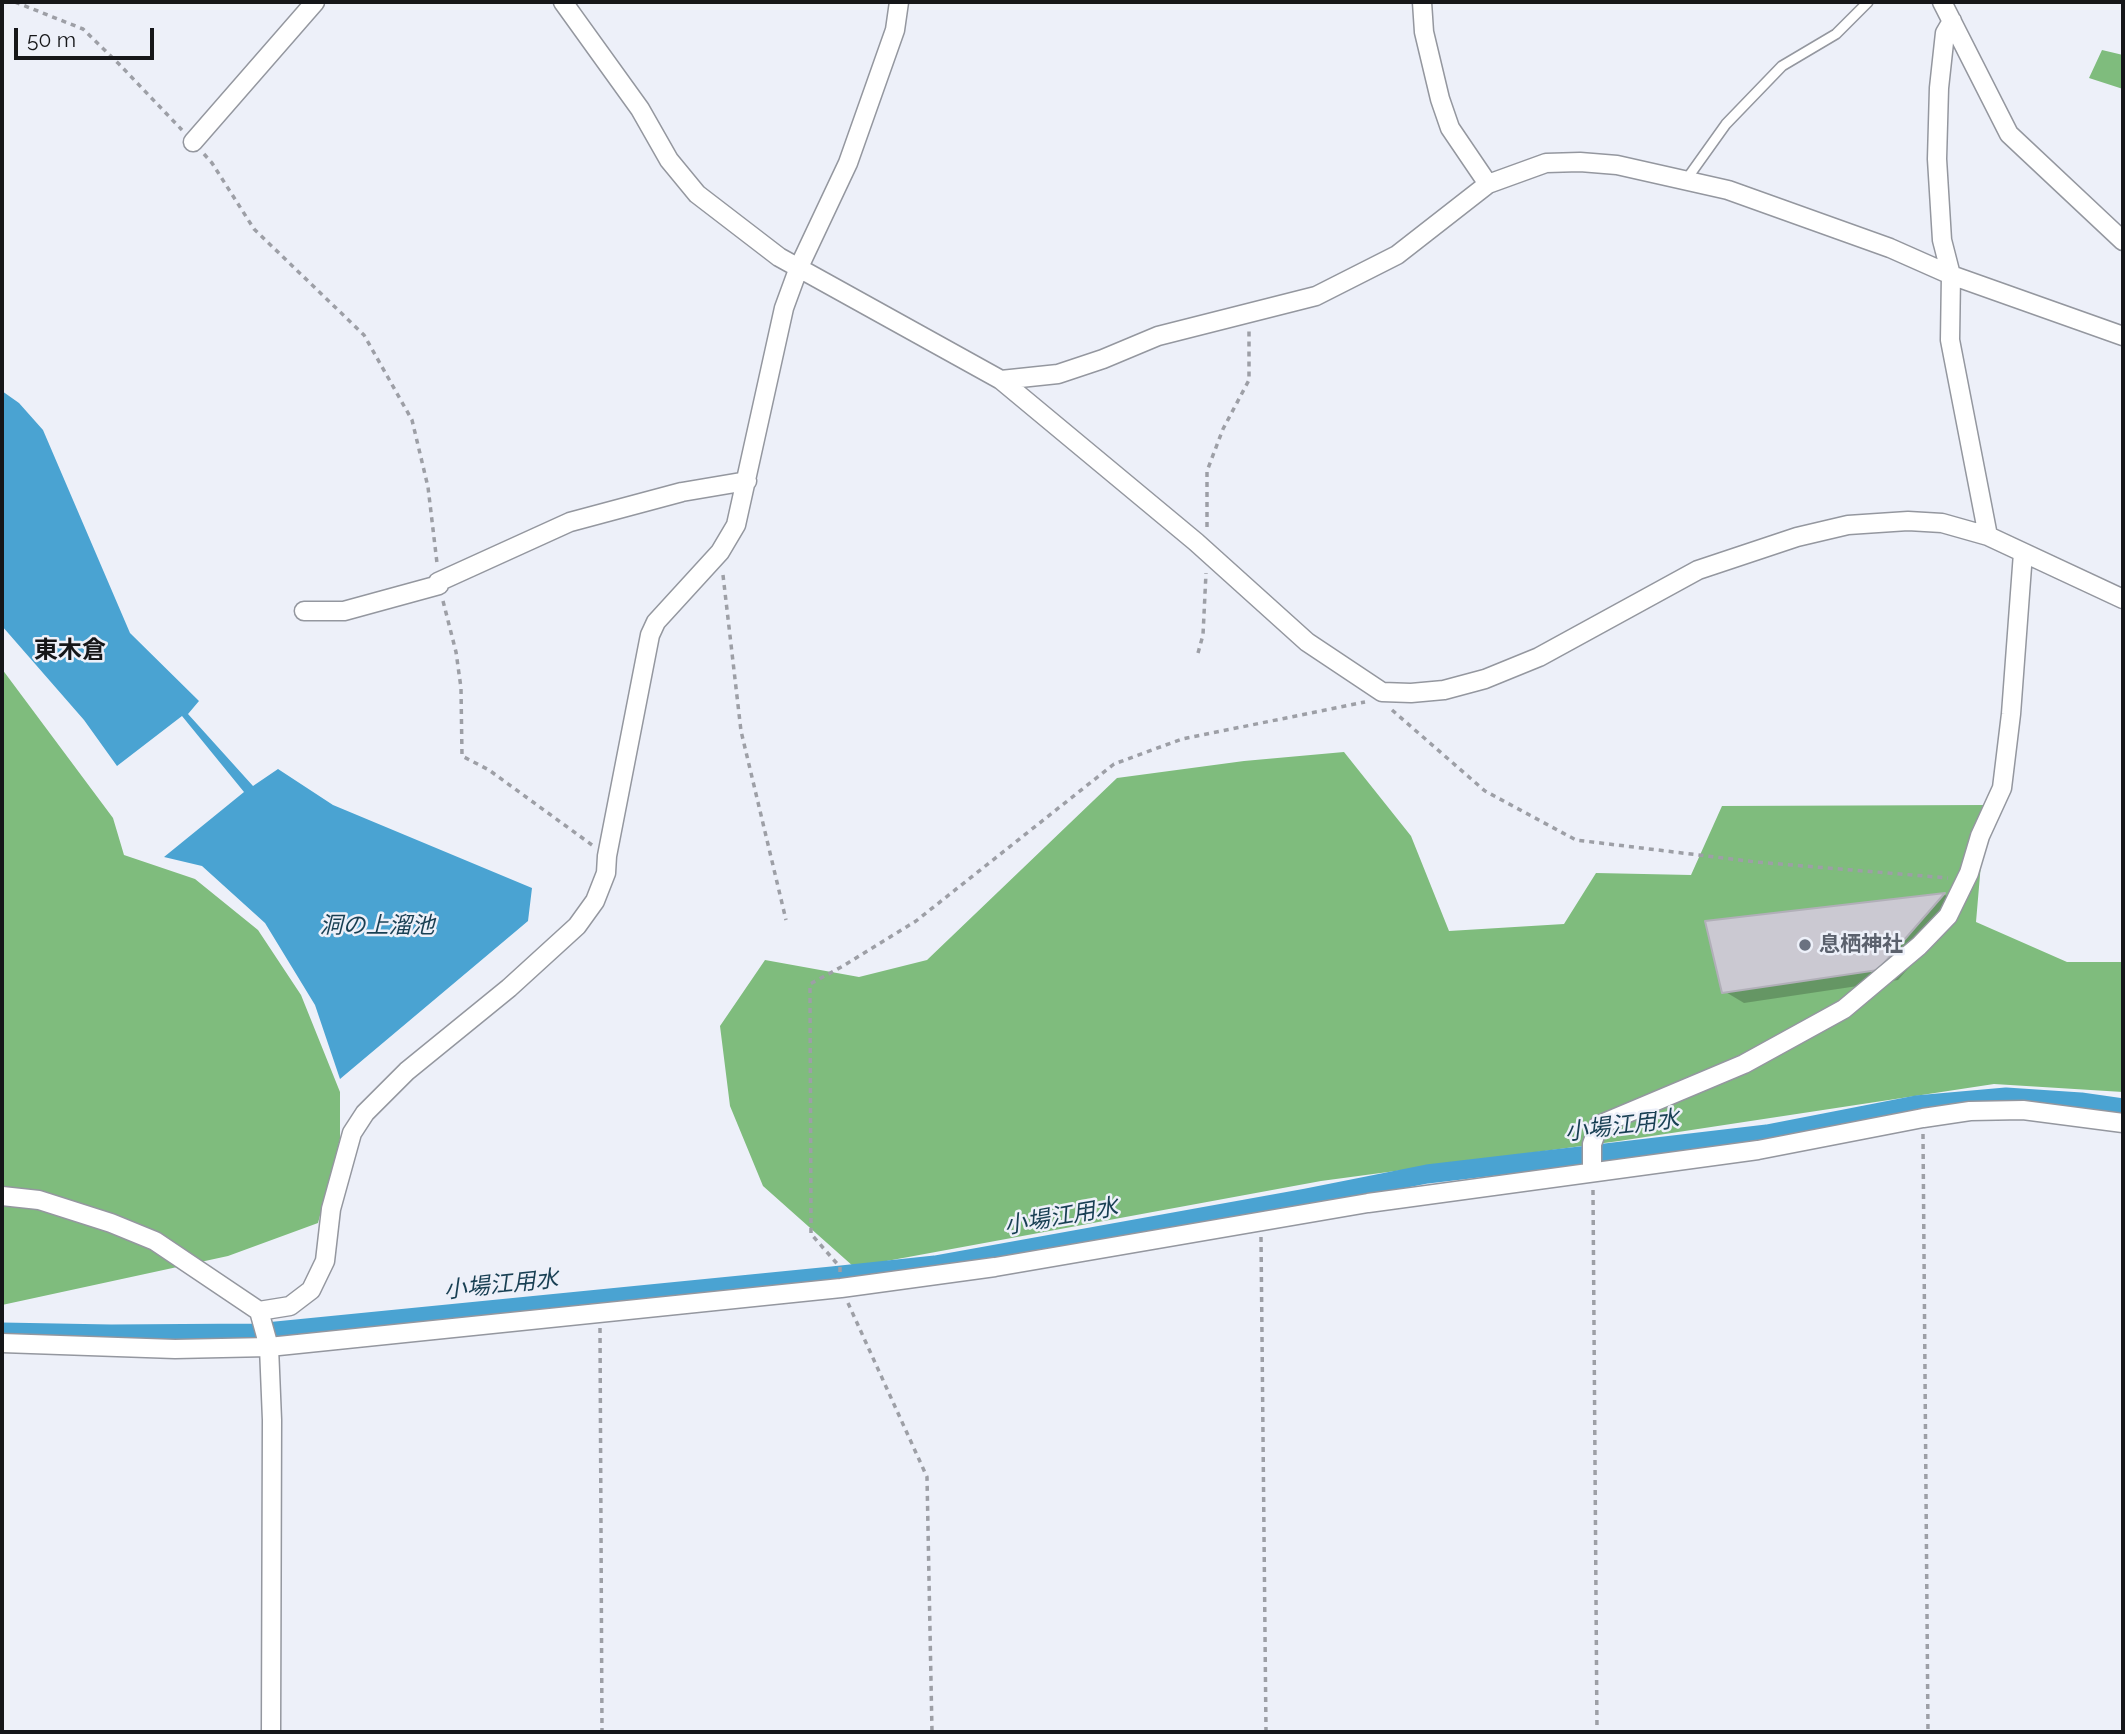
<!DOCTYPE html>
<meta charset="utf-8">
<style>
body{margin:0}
#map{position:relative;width:2125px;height:1734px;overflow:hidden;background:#edf0f9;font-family:Raleway,sans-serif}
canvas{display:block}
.frame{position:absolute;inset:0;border:4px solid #151619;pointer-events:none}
.scale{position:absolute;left:14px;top:28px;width:140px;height:32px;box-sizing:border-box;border:4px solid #151619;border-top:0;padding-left:9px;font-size:21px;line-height:24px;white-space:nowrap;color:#151619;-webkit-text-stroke:5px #edf0f9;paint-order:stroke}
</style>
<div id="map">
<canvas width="2125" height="1734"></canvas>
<div class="frame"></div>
<div class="scale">50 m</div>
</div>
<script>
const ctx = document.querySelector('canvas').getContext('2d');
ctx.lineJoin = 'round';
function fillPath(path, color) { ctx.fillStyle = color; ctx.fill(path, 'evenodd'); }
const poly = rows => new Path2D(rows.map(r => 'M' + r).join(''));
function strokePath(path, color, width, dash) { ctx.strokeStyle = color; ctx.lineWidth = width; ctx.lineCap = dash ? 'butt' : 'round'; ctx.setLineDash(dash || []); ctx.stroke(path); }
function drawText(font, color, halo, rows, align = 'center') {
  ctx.font = font + ' Raleway,"Noto Sans JP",sans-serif'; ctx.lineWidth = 5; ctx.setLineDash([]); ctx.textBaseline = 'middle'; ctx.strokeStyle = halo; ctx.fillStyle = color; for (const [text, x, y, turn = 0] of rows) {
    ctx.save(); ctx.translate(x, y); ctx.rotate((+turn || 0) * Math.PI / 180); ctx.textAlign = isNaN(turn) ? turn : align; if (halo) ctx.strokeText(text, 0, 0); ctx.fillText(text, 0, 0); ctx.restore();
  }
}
const forest = poly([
 [2102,50,2123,55,2123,89,2089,78],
 [2,669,113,818,124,855,195,879,258,930,301,995,340,1092,340,1139,318,1223,228,1256,2,1305],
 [1344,752,1411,836,1449,931,1564,924,1596,873,1691,875,1722,806,1986,805,1976,922,2067,962,2123,962,2123,1092,1994,1084,1619,1141,1321,1181,854,1267,763,1186,730,1106,720,1026,765,960,859,977,927,960,1117,778,1244,761]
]);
const water = poly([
 [2,391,19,403,43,430,130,633,199,701,188,714,253,786,278,769,333,805,532,888,528,921,340,1079,315,1005,265,923,202,866,164,857,244,792,182,716,117,766,84,720,2,626]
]);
const shadow = poly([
 [1945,895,1963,906,1898,980,1744,1003,1724,991,1707,923]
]);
const canal = poly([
 [2,1332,111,1334,256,1333,832,1276,935,1265,1306,1198,1427,1174,1767,1134,1916,1105,2006,1097,2081,1102,2123,1108]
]);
const building = poly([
 [1945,893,1878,970,1722,993,1705,921,1945,893]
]);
const path = poly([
 [15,2,83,29,119,64,182,130],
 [204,154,212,163,254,229,364,335,412,420,428,487,437,563],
 [1207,527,1207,471,1223,429,1249,380,1249,330],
 [723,575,741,731,786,920],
 [443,601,456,652,461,688,462,756,489,770,592,845],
 [1198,653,1203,635,1206,573],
 [1392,710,1485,791,1576,840,1756,862,1948,878],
 [1923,1134,1928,1732],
 [1593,1190,1597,1732],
 [1261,1237,1266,1732],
 [840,1272,840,1267,811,1234,810,984,843,966,916,921,1114,764,1182,739,1365,702],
 [848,1303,927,1477,932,1732],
 [600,1328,602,1732]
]);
const lane = poly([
 [1686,180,1726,124,1782,66,1836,34,1868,2]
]);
const street = poly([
 [563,2,640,109,669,160,697,194,779,257,1001,380,1196,542,1307,642,1382,692,1411,693,1444,690,1485,679,1539,657,1698,570,1797,537,1848,525,1908,521,1942,523,1988,536,2123,599],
 [1422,2,1424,32,1440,99,1450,128,1488,184],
 [1942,2,2009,134,2123,241],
 [1952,21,1945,33,1939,88,1937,159,1942,240,1951,275,1950,340,1988,536],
 [193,142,315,2],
 [1001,380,1058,374,1103,359,1158,336,1316,296,1397,255,1488,184,1546,163,1580,162,1617,165,1728,190,1890,248,1951,275,2123,336],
 [304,611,344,611,439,585,438,582,570,522,682,492,747,481],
 [1592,1171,1592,1144,1599,1125,1744,1064,1844,1009,1919,946,1948,916,1969,873,1980,836,2002,788,2011,714,2023,553],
 [2,1196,39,1200,111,1223,155,1241,259,1311,269,1347,272,1420,271,1732],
 [259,1311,290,1306,311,1290,325,1261,331,1209,352,1133,365,1113,407,1071,509,988,577,926,595,901,606,873,607,856,650,635,656,622,720,552,736,525,784,308,799,267,848,163,895,30,899,2],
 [2,1343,175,1349,269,1347,841,1288,995,1267,1368,1203,1758,1150,1923,1118,1970,1111,2023,1110,2123,1123]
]);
const markers = [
 [1805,945,7,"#6b7280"]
];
const worshipNames = [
 ["息栖神社",1819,945]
];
const waterNames = [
 ["洞の上溜池",377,926],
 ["小場江用水",1622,1126,-7],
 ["小場江用水",1061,1217,-10],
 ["小場江用水",501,1285,-6]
];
const quarterNames = [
 ["東木倉",70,651]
];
fillPath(forest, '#7fbc7d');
fillPath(water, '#4aa3d2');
fillPath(shadow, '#0003');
strokePath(canal, '#4aa3d2', 19);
fillPath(building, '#cbc9d2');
strokePath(building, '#b1afb8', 2);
strokePath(lane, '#94979f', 12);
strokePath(street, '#94979f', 21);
strokePath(path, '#9d9fa6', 3.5, [5, 5]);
strokePath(lane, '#fff', 9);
strokePath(street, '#fff', 18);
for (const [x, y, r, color] of markers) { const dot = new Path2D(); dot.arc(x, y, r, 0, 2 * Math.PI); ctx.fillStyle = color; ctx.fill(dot); strokePath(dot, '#edf0f9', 2.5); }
drawText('bold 21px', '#5b616d', '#edf0f9', worshipNames, 'left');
drawText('italic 23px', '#183f53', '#edf0f9', waterNames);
drawText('bold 24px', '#151619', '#edf0f9', quarterNames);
</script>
